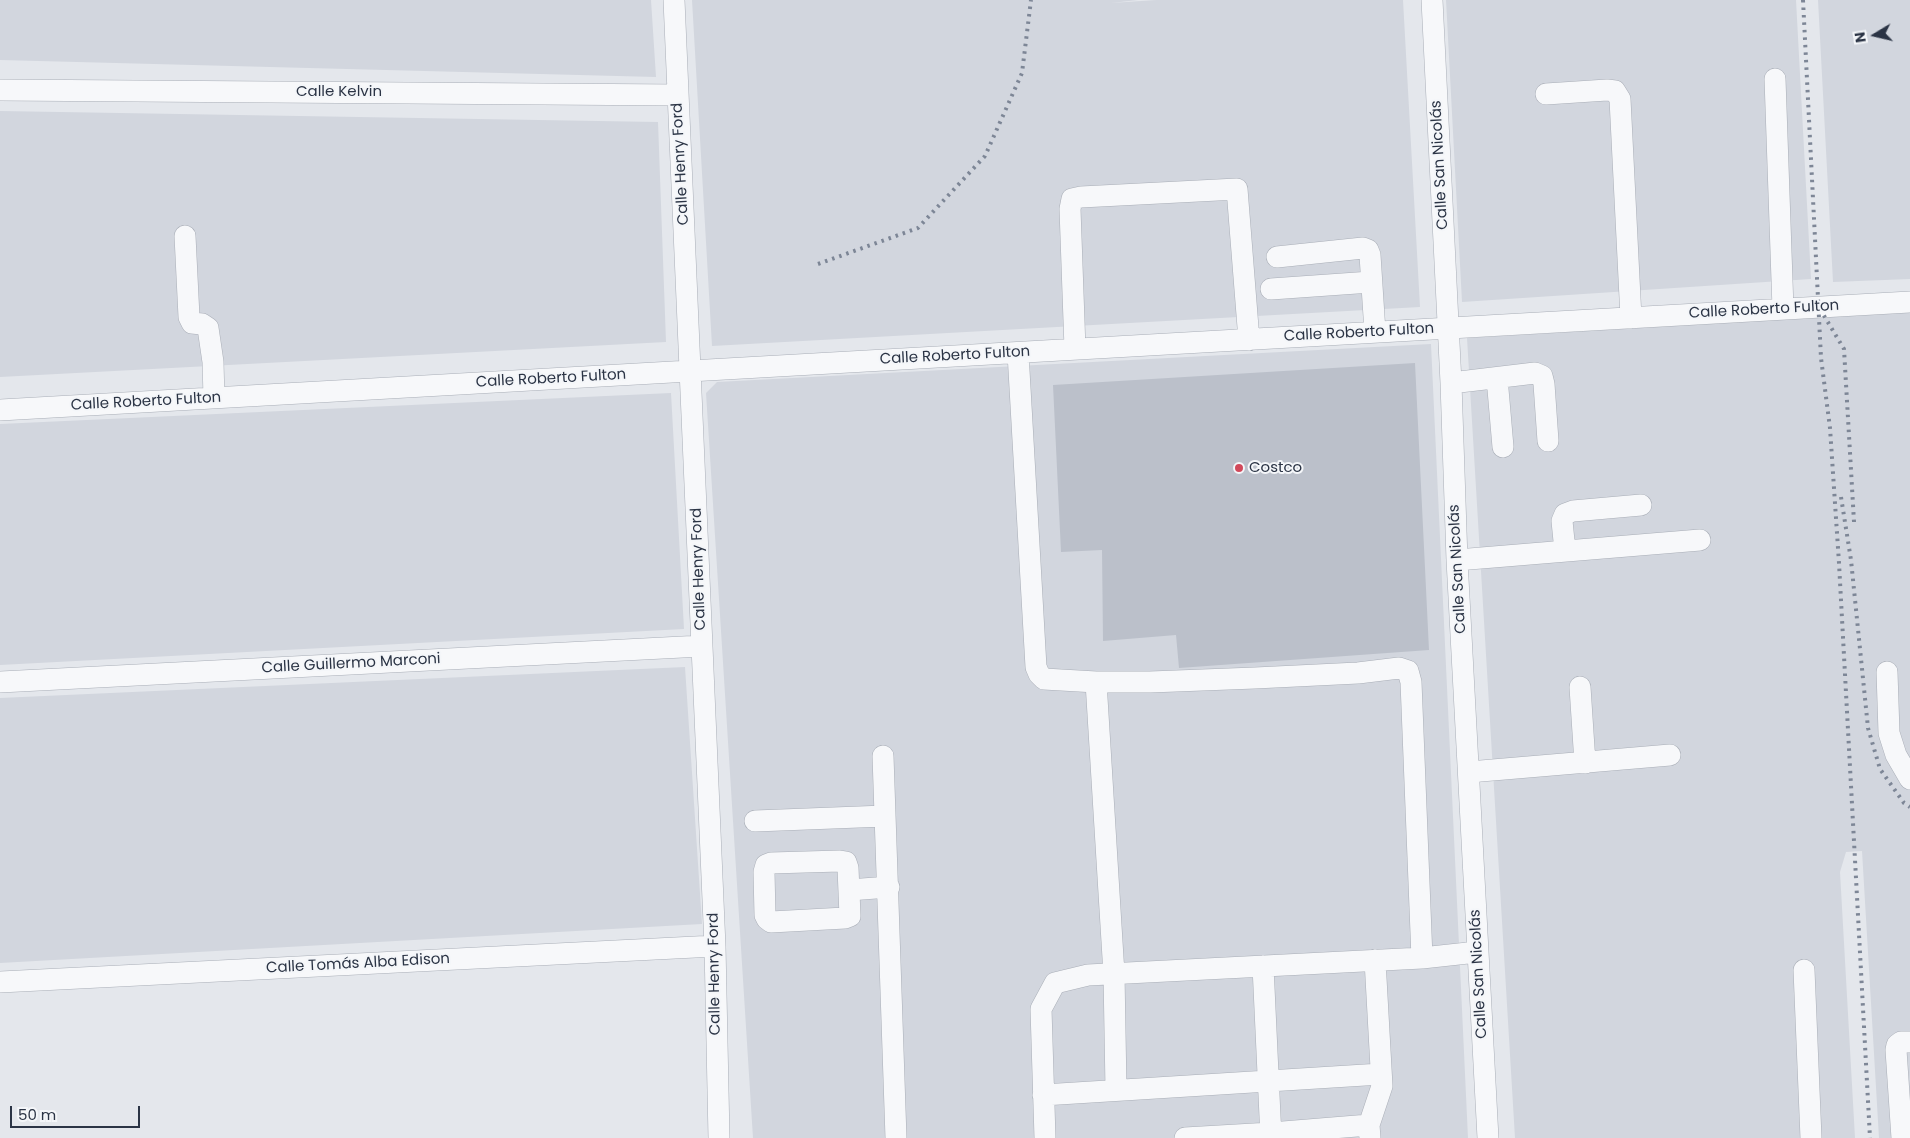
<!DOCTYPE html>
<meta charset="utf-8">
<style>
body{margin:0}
#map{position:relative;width:1910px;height:1138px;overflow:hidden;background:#e4e7ec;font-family:Poppins,sans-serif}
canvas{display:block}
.north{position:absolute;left:1850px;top:10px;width:50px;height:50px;-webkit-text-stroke:4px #f4f6f9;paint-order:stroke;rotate:261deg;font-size:14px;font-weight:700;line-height:20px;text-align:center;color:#2b3445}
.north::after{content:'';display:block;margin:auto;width:18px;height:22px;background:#2b3445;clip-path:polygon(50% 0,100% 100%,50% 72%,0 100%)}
.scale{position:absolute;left:10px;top:1106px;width:130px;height:22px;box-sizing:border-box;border:2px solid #2b3445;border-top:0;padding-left:6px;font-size:15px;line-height:18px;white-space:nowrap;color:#2b3445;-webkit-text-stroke:4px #f4f6f9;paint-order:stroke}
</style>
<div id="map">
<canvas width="1910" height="1138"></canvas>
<div class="north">N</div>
<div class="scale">50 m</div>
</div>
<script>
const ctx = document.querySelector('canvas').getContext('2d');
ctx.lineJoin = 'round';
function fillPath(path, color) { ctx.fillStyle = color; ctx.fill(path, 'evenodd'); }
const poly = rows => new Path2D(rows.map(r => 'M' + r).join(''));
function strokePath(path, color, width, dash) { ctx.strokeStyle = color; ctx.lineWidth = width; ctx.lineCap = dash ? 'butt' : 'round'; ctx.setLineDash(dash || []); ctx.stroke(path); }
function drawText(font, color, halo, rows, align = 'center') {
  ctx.font = font + ' Poppins,sans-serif'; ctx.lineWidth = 4; ctx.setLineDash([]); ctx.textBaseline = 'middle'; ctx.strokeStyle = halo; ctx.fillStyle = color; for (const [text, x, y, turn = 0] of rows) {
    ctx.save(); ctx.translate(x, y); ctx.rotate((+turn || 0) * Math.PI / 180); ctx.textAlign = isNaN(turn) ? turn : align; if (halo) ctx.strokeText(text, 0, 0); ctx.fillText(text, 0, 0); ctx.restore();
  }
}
const built = poly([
 [0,0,651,0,656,77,0,60],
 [692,0,1138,0,1111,3,1156,0,1403,0,1420,307,712,346],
 [1446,0,1796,0,1811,279,1462,302],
 [1818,0,1910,0,1910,279,1833,282],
 [0,111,658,122,666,342,0,377],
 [1910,312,1910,1138,1879,1138,1862,851,1846,852,1840,872,1855,1138,1515,1138,1467,338],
 [1431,344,1468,1138,753,1138,706,393,717,382],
 [671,393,684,629,0,665,0,424],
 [685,667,702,924,0,963,0,698]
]);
const building = poly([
 [1415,363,1429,650,1179,668,1176,635,1103,641,1102,550,1061,552,1053,385]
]);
const minor = poly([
 [674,0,715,946,719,1138],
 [1432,0,1451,383,1457,560,1488,1138],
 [1775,79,1783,309],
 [0,90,678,95],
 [1546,94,1607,90,1615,91,1620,99,1631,318],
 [185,236,189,317,192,323,202,324,208,328,213,362,214,398],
 [1277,257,1363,248,1368,250,1370,255,1375,332],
 [1271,289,1371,282],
 [1075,349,1070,209,1072,199,1081,197,1237,189,1249,340],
 [1018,353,1036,667,1039,674,1044,679,1096,682],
 [1497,378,1503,447],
 [1451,383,1535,373,1542,376,1544,384,1548,441],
 [0,410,1910,302],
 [1565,551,1562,521,1565,514,1573,511,1641,505],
 [1457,560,1700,540],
 [1887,672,1889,733,1896,755,1910,779],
 [0,682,702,646],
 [1580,687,1585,763],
 [883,756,896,1138],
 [1469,772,1670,755],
 [755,821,885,816],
 [840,861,846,862,848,868,850,916,845,918,771,922,767,919,765,915,764,872,766,865,771,863,840,861],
 [849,890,889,887],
 [1263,966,1271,1138],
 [1804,970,1811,1138],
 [0,982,715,946],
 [1116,1089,1114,974,1096,682,1150,682,1255,678,1358,673,1399,668,1408,671,1411,682,1422,958],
 [1043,1095,1381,1074],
 [1045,1138,1041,1009,1055,983,1088,975,1422,958,1477,952],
 [1185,1138,1271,1133,1369,1125],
 [1370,1138,1369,1125,1382,1086,1375,960],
 [1902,1138,1896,1050,1897,1045,1901,1042,1910,1042]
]);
const rail = poly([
 [1803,0,1821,358,1830,428,1839,563,1870,1138],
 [818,264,918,228,985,156,1022,73,1031,0],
 [1820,309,1844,349,1854,522],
 [1841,497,1851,560,1868,728,1880,769,1904,803,1910,807]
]);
const markers = [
 [1239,468,5,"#d1495b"]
];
const streetNames = [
 ["Calle Kelvin",339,92],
 ["Calle Henry Ford",681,164,-93],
 ["Calle San Nicolás",1440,165,-93],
 ["Calle Roberto Fulton",1764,310,-3],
 ["Calle Roberto Fulton",1359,333,-3],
 ["Calle Roberto Fulton",955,356,-3],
 ["Calle Roberto Fulton",551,379,-3],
 ["Calle Roberto Fulton",146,402,-3],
 ["Calle Henry Ford",699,569,-92],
 ["Calle San Nicolás",1458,569,-93],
 ["Calle Guillermo Marconi",351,664,-3],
 ["Calle Tomás Alba Edison",358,964,-3],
 ["Calle Henry Ford",715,974,-91],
 ["Calle San Nicolás",1479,974,-93]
];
const poiNames = [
 ["Costco",1249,468]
];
fillPath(built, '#d2d6de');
fillPath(building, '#bbc0ca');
strokePath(minor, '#a9aeb7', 22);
strokePath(minor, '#f7f8fa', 21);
strokePath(rail, '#7d8696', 4, [2.5, 5]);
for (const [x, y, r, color] of markers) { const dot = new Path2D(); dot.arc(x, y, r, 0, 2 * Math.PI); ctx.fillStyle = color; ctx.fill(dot); strokePath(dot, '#f4f6f9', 2); }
drawText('15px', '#2b3445', '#f4f6f9', streetNames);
drawText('15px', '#2b3445', '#f4f6f9', poiNames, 'left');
</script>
